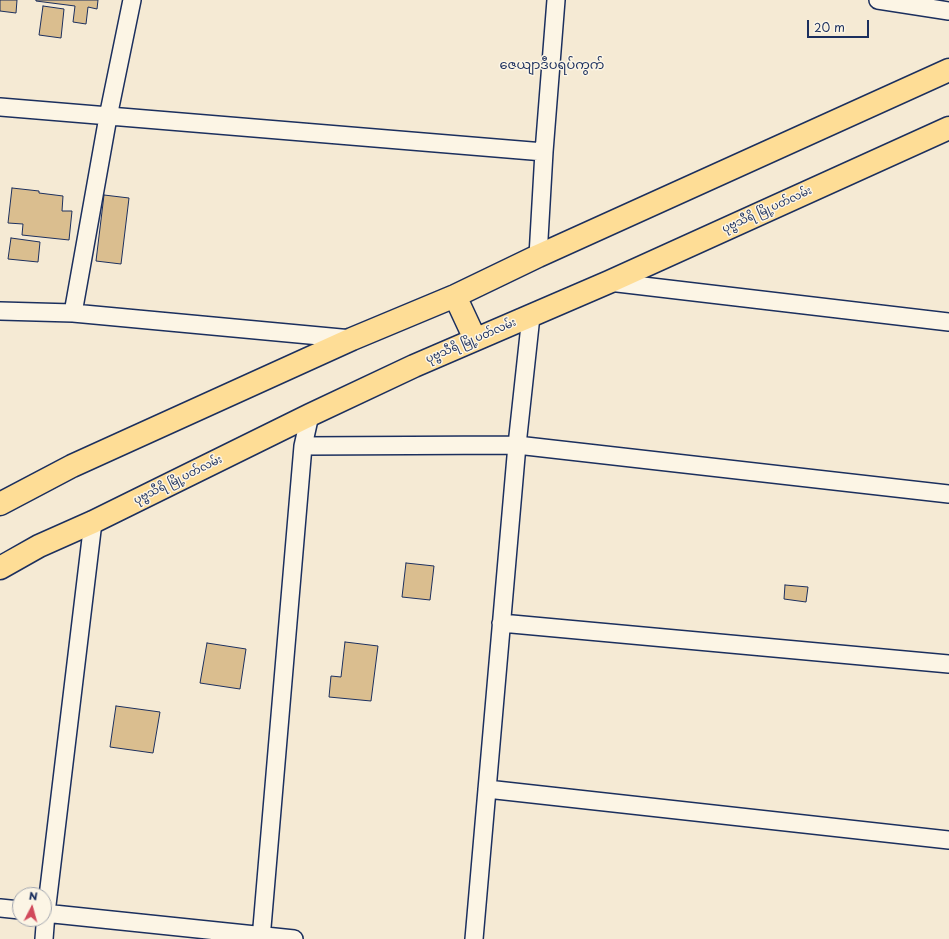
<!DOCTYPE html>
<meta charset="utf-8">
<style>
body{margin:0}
#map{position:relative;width:949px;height:939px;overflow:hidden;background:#f5ead4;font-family:"Playpen Sans",sans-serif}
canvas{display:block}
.north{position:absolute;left:12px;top:887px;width:40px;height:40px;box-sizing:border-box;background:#fcf5e5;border:1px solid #a2a6af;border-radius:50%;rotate:6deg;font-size:11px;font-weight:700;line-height:16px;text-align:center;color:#1b2f5e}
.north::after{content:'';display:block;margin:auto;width:14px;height:18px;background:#d1495b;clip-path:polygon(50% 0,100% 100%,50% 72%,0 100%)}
.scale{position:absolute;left:807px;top:20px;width:62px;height:18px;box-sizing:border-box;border:2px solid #1b2f5e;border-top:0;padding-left:5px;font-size:12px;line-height:14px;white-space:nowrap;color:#1b2f5e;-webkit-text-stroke:3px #fcf5e5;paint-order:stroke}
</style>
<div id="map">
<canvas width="949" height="939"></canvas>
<div class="north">N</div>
<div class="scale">20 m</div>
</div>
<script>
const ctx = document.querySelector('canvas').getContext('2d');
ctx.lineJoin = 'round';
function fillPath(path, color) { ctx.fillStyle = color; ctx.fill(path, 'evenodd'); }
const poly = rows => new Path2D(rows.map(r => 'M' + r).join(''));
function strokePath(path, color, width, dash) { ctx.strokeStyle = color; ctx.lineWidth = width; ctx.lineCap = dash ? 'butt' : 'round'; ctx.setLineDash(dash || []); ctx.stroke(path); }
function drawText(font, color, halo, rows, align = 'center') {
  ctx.font = font + ' "Playpen Sans","Noto Sans Myanmar",sans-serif'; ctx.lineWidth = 3; ctx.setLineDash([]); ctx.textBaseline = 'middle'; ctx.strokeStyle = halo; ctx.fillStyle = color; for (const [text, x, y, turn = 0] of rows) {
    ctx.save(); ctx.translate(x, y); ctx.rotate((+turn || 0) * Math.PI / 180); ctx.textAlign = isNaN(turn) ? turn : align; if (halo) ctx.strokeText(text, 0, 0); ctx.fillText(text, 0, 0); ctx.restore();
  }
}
const building = poly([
 [0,0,17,0,16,13,0,11,0,0],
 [36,0,98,0,97,9,88,7,86,24,73,22,75,6,36,1,36,0],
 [43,6,64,9,61,38,39,35,43,6],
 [12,188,39,191,39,193,63,196,62,211,72,211,69,240,22,235,23,224,8,223,12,188],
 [104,195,129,198,121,264,96,261,104,195],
 [11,238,40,242,38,262,8,259,11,238],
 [406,563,434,566,430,600,402,597,406,563],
 [785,585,808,587,806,602,784,599,785,585],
 [345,642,378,646,371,701,329,697,331,676,341,677,345,642],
 [207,643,246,649,240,689,200,683,207,643],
 [116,706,160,712,153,753,110,747,116,706]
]);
const minor = poly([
 [878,0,949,11],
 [0,107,544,152],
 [538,256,544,152,556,0],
 [609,282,949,322],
 [0,311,73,313,352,339],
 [73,313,108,117,132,0],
 [303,446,517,445,949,494],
 [501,623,949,664],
 [487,789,949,840],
 [0,908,20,910],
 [44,913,294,939],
 [44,939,46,913,93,522],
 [261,939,303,446,310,415],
 [474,939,517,445,531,316]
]);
const primary = poly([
 [455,296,475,339],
 [0,504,72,466,352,339,455,296,538,256,949,70],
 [0,568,39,546,93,522,310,415,414,366,609,282,949,128]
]);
const streetNames = [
 ["ပုဗ္ဗသီရိ မြို့ပတ်လမ်း",767,210,-24],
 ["ပုဗ္ဗသီရိ မြို့ပတ်လမ်း",471,341,-23],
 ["ပုဗ္ဗသီရိ မြို့ပတ်လမ်း",178,480,-26]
];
const quarterNames = [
 ["ဇေယျာဒီပရပ်ကွက်",552,65]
];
fillPath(building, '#dabe8f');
strokePath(building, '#1b2f5e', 1);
strokePath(minor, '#1b2f5e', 20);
strokePath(primary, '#1b2f5e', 25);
strokePath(minor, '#fcf5e5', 17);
strokePath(primary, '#fedd96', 22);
drawText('11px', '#1b2f5e', '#fcf5e5', streetNames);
drawText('13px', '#1b2f5e', '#fcf5e5', quarterNames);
</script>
